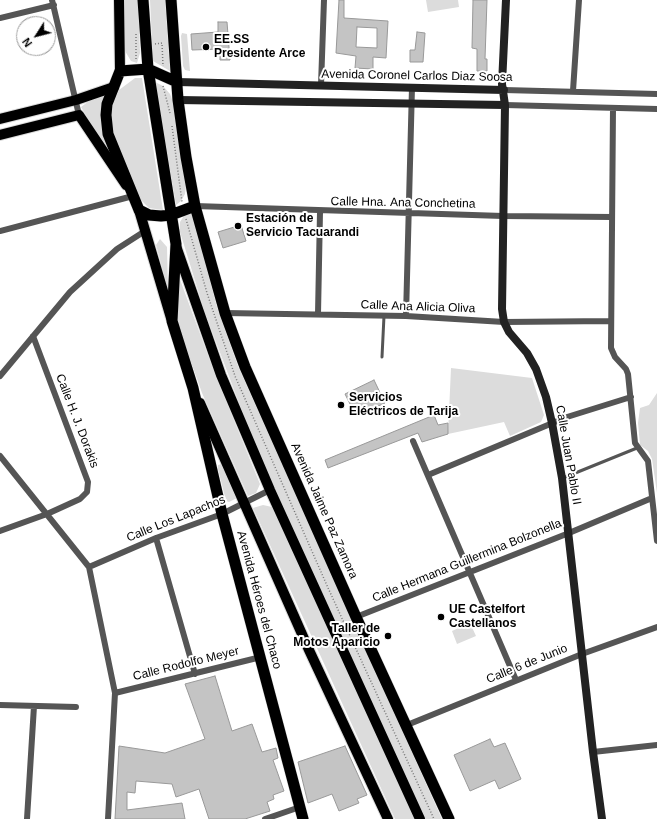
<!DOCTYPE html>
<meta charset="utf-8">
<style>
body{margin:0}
#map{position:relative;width:657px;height:819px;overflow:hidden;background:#fff;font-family:Helvetica,sans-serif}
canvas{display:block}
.north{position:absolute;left:16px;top:16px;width:40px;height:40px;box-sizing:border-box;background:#fff;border:1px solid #999;border-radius:50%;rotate:234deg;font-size:11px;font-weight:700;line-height:16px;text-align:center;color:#000}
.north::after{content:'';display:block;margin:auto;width:14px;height:18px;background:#000;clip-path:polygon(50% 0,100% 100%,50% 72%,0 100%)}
</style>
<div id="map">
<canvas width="657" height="819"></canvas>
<div class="north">N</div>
</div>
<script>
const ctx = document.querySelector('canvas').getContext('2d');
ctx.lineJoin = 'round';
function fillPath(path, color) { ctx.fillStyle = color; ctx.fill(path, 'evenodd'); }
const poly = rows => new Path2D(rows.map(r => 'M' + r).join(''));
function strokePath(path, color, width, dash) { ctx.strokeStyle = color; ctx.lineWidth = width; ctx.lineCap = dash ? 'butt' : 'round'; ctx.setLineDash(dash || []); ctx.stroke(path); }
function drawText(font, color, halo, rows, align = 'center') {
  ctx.font = font + ' Helvetica,sans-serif'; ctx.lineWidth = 4; ctx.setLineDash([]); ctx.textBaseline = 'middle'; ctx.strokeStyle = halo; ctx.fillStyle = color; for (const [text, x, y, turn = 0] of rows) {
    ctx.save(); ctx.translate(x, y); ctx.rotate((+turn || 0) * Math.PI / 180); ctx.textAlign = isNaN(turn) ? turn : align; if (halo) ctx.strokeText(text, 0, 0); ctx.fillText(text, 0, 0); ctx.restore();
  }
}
const green = poly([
 [123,0,138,0,140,53,137,63,131,61,125,51],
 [150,0,165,0,170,71,153,61],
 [426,0,458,0,459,7,428,12],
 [182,33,187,34,190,71,185,70,183,66,181,36],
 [135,78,142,78,163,210,149,208,138,197,112,131,111,113,114,101,119,90],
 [155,82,163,86,170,94,174,104,186,186,185,194,181,201,176,205],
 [105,96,101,111,102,126,112,158,81,107,89,101],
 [192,213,217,307,238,366,442,819,425,819,261,461,205,313,180,232,180,222,185,214],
 [160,239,167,247,168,289,156,245],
 [178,274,213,369,260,484,256,493,248,496,202,393,177,323],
 [451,368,532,378,544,415,541,422,510,436,504,422,448,434],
 [657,393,657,493,652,459,648,451,640,445,638,423,640,408,649,405],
 [222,464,237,498,229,502,226,501,218,469,218,465],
 [263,505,272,507,276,514,415,819,395,819,253,508],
 [470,623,476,636,457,644,452,631]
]);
const building = poly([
 [339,0,344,0,344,18,388,21,386,58,373,57,373,69,355,68,356,56,336,53,339,0],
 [357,27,377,28,377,48,356,47,357,27],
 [473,0,487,0,485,59,487,59,487,71,477,71,477,49,472,48,473,0],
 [218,22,227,22,230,60,220,60,220,49,192,50,191,34,218,32,218,22],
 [417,32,425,33,423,62,410,62,410,50,415,50,417,32],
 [241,225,246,241,223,248,218,232,241,225],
 [374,380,385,403,356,416,345,394,374,380],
 [434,415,438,425,448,423,448,434,422,442,418,433,328,468,325,460,434,415],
 [215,676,232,731,252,724,262,752,276,748,278,758,273,760,284,791,273,795,274,799,267,802,270,811,245,819,209,819,199,789,176,797,172,784,136,781,135,793,127,792,127,810,182,803,185,819,115,819,119,746,165,753,205,739,185,684,215,676],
 [490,739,494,747,505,743,521,779,499,789,495,780,470,791,454,755,490,739],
 [345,746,367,795,357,799,359,803,339,811,332,794,308,803,298,762,345,746]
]);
const path = poly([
 [136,34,136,60],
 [155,44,162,43,163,66],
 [163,86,170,113],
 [172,126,182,202],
 [186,219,207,293,235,376,329,590,434,819]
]);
const lane = poly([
 [382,357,384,316],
 [563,478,637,448]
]);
const street = poly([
 [52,0,79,115],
 [0,18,54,5],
 [321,85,324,0],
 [504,90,657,94],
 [573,91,579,0],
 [505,105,657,109],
 [613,108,611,348,615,357,626,369,628,374,635,443,648,461,657,541],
 [195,206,503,216,612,217],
 [0,231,133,196],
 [225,313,406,316,504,322,611,321],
 [318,314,320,212],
 [406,316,412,87],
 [0,376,70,292,117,249,145,231],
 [413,441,516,680],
 [0,456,89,567,115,693,108,819],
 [428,475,567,417,631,397],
 [0,531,47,514,80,499,87,492,88,482,33,336],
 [156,538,195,674],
 [89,567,156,538,222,514,270,490],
 [356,617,569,533,652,498],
 [115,693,261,657],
 [0,705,76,707],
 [407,725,582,654,657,627],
 [593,752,657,745],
 [27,819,34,706],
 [265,819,300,807]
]);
const secondary = poly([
 [506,0,502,84,505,105,502,309,504,322,509,332,527,353,536,369,546,397,552,423,562,478,593,752,602,819],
 [177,82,504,90],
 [178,100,505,105]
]);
const primary = poly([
 [119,0,120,71],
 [0,119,76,100,114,87],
 [0,135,79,115,126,185],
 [139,210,171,318],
 [176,246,221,375,270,490,420,819],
 [200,403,309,650,388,819]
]);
const highway = poly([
 [143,0,148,69,176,244,172,321,193,388,222,514,303,819],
 [171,0,178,100,186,157,195,206,225,313,245,367,356,617,449,819],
 [177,82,148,69,120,71,107,104,106,115,108,134,139,210,149,215,161,216,171,215,195,206]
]);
const markers = [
 [206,47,4,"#000"],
 [238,226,4,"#000"],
 [341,405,4,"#000"],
 [441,617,4,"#000"],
 [388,636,4,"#000"]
];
const poiNames = [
 ["EE.SS",214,40],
 ["Presidente Arce",214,54],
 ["Estación de",246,219],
 ["Servicio Tacuarandi",246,233],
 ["Servicios",349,398],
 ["Eléctricos de Tarija",349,412],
 ["UE Castelfort",449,610],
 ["Castellanos",449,624],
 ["Taller de",380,629,"right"],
 ["Motos Aparicio",380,643,"right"]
];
const streetNames = [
 ["Avenida Coronel Carlos Diaz Soosa",417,76,1],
 ["Calle Hna. Ana Conchetina",403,203,1],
 ["Calle Ana Alicia Oliva",418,307,2],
 ["Calle H. J. Dorakis",77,421,69],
 ["Calle Juan Pablo II",568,455,80],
 ["Avenida Jaime Paz Zamora",324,511,66],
 ["Calle Los Lapachos",176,519,-22],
 ["Calle Hermana Guillermina Bolzonella",467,561,-22],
 ["Avenida Héroes del Chaco",259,600,75],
 ["Calle Rodolfo Meyer",186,664,-14],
 ["Calle 6 de Junio",527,664,-22]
];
fillPath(green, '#dcdcdc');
fillPath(building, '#c4c4c4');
strokePath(building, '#999', 1);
strokePath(primary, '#dbdbdb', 12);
strokePath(highway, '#dbdbdb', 12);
strokePath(path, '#777', 1.5, [1, 2]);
strokePath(lane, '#555', 3);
strokePath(street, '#555', 6);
strokePath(secondary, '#222', 8);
strokePath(primary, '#000', 10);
strokePath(highway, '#000', 11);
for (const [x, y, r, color] of markers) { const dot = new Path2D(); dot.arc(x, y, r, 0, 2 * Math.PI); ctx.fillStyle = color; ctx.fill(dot); strokePath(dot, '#fff', 1.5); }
drawText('bold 12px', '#000', '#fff', poiNames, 'left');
drawText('12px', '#000', '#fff', streetNames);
</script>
